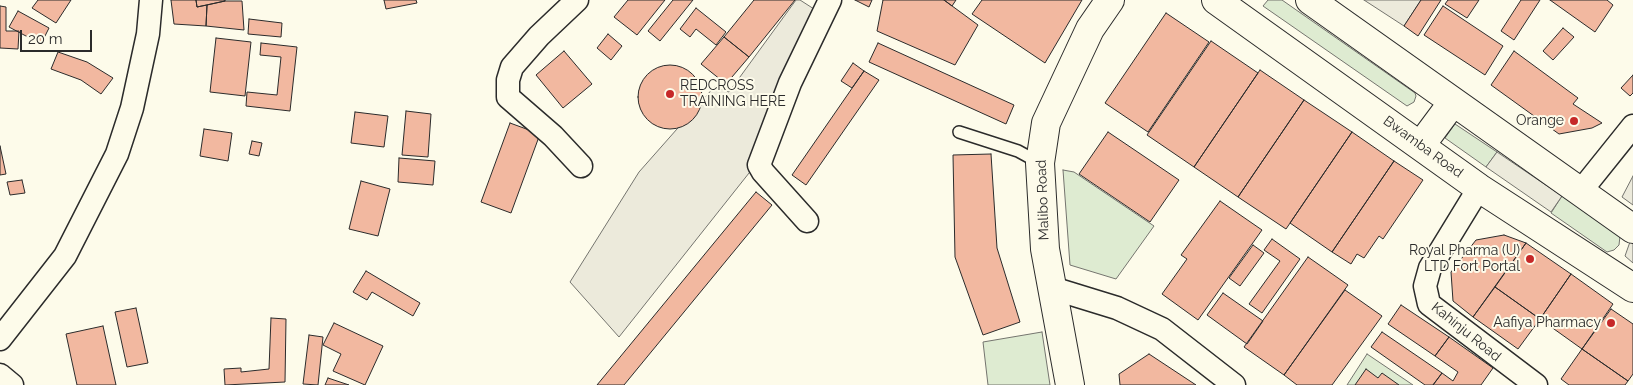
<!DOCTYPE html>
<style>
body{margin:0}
#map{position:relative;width:1633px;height:385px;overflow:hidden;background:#fdfbea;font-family:Raleway,sans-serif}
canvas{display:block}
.scale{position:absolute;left:20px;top:30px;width:72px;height:22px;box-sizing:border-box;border:2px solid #2b2b2b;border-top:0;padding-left:6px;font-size:15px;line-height:18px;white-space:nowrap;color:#2b2b2b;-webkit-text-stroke:4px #fdfbea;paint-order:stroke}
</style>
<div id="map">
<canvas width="1633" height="385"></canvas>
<div class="scale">20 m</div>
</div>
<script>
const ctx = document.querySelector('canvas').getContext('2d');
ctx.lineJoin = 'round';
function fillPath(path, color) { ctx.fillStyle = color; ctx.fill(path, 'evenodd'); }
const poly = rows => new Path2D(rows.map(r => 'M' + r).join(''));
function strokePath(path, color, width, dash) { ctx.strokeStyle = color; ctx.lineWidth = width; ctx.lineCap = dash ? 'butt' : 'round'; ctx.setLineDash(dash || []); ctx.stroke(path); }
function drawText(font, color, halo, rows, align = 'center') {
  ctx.font = font + ' Raleway,sans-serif'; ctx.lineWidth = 4; ctx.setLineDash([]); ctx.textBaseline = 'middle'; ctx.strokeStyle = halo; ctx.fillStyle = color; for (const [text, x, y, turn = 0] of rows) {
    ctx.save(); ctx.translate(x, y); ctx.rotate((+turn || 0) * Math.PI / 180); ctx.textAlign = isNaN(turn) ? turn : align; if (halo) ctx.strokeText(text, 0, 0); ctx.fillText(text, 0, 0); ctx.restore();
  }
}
const green = poly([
 [1268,0,1282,0,1415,93,1416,96,1414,102,1407,106,1263,6,1268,0],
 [1455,124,1497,152,1486,167,1445,138,1455,124],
 [1063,170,1074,172,1154,226,1116,279,1070,265,1063,170],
 [1562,196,1620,236,1619,245,1614,250,1607,252,1551,213,1562,196],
 [1042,332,1050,385,988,385,983,342,1042,332],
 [1367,354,1413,385,1347,385,1367,354]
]);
const parking = poly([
 [796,0,800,0,814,9,753,168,619,337,570,282,639,172,715,86,729,92,796,0],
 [1364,0,1421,0,1404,26,1364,0],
 [1497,152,1562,196,1551,212,1486,167,1497,152],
 [1633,176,1633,205,1622,197,1633,176],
 [1631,239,1633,241,1633,263,1625,256,1631,239]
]);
const building = poly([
 [38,0,71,0,56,23,32,8,38,0],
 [171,0,196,0,197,7,207,5,206,26,174,24,171,0],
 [196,0,225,0,225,1,197,7,196,0],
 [384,0,416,0,417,3,386,9,384,0],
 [628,0,665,0,637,35,614,17,628,0],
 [673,0,693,0,660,41,648,31,673,0],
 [754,0,795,0,749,57,724,37,754,0],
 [855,0,872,0,869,7,855,0],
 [883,0,944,0,978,25,955,65,877,31,883,0],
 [944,0,956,0,952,6,944,0],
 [982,0,1082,0,1045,63,972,14,982,0],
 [1421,0,1441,0,1418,36,1404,26,1421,0],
 [1448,0,1479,0,1467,18,1445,4,1448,0],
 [1521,0,1540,0,1514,40,1501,31,1521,0],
 [1550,0,1607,0,1613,5,1595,32,1550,0],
 [225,1,242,1,244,30,206,26,207,5,225,1],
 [0,6,6,7,6,31,19,31,18,49,0,48,0,6],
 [1443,6,1503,46,1485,75,1424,35,1443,6],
 [696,8,726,32,716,45,696,29,690,37,680,29,696,8],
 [18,11,49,28,41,44,9,27,18,11],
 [1166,13,1209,42,1148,132,1105,103,1166,13],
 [249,19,282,23,281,37,248,34,249,19],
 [1563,28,1574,37,1553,60,1543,51,1563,28],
 [608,34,622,46,611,60,597,48,608,34],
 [724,37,749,57,726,84,701,64,724,37],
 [216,38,251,42,245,96,210,92,216,38],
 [1211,41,1258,73,1194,167,1147,135,1211,41],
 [261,43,297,47,290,111,246,106,247,92,277,95,281,57,260,55,261,43],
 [878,43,1014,105,1006,124,869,62,878,43],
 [564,51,592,84,563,108,536,75,564,51],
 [1514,51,1578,98,1573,104,1602,123,1592,128,1559,134,1491,85,1514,51],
 [58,52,87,62,113,78,101,94,81,80,51,69,58,52],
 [853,63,864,71,852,88,841,81,853,63],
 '638 97a32 32 0 1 1 64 0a32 32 0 1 1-64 0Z',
 [1260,70,1304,100,1238,197,1194,167,1260,70],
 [864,71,879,80,806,185,792,175,864,71],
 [1633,75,1633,93,1630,96,1621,88,1633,75],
 [1304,100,1352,132,1286,229,1238,197,1304,100],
 [406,111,431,114,428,157,402,155,406,111],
 [355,112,388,116,384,147,351,143,355,112],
 [510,123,540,134,511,213,481,202,510,123],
 [204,129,232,133,228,161,200,156,204,129],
 [1108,132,1179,180,1150,222,1079,174,1108,132],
 [1352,132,1394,161,1332,252,1290,223,1352,132],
 [252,141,262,143,259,156,249,154,252,141],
 [0,146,6,174,0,175,0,146],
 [991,154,997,248,1020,322,983,335,955,257,953,155,991,154],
 [399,158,435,161,433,185,398,182,399,158],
 [1394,161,1423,180,1383,239,1379,236,1364,258,1357,254,1351,264,1332,252,1394,161],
 [22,180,25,193,10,195,7,182,22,180],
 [361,181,390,189,378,236,349,229,361,181],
 [756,192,772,205,624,385,597,385,756,192],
 [1220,201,1262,230,1198,320,1162,294,1187,259,1181,255,1220,201],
 [1504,235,1526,243,1473,317,1453,301,1451,272,1476,240,1504,235],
 [1272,239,1300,259,1262,313,1249,304,1280,261,1264,250,1272,239],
 [1526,243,1571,274,1540,319,1495,287,1526,243],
 [1253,245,1264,253,1240,286,1229,278,1253,245],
 [1308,257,1348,285,1284,375,1244,347,1308,257],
 [366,271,420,303,413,316,372,292,367,300,353,292,366,271],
 [1571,274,1613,304,1582,349,1540,319,1571,274],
 [1495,287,1540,319,1518,349,1473,317,1495,287],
 [1345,290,1382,316,1332,385,1297,385,1284,375,1345,290],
 [1223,293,1263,321,1247,344,1207,315,1223,293],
 [1401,305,1449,337,1435,356,1388,324,1401,305],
 [136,308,148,363,127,367,115,312,136,308],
 [1611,309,1633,324,1633,374,1628,381,1582,349,1611,309],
 [271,318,286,319,285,382,225,385,224,369,241,368,241,372,269,369,271,318],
 [334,323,383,346,365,385,333,371,341,354,323,345,334,323],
 [103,326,116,385,77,385,66,334,103,326],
 [1382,332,1442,373,1433,385,1425,385,1371,347,1382,332],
 [309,335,323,337,318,385,303,384,309,335],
 [1449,337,1493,368,1481,385,1433,385,1442,373,1453,381,1458,372,1435,356,1449,337],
 [1582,349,1628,381,1625,385,1569,385,1561,379,1582,349],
 [1149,354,1196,385,1120,385,1119,374,1149,354],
 [1366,369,1378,378,1382,373,1399,385,1355,385,1366,369],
 [328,378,349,385,325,385,328,378]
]);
const lane = poly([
 [959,132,1018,151,1040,163]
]);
const street = poly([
 [577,0,539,36,512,67,508,80,508,97,553,136,581,166],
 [1479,188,1430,268,1425,286,1429,304,1536,385],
 [1580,192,1633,126],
 [807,221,763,172,759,165,790,83,830,0],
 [1052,288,1117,308,1162,329,1234,385],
 [0,339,65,256,117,154,132,108,148,34,151,0],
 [0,375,12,385]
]);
const secondary = poly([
 [1070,385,1045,249,1040,163,1046,123,1090,29,1110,0]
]);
const primary = poly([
 [1216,0,1479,188,1633,288],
 [1310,0,1633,229],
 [1421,145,1453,102]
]);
const markers = [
 [670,94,5,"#c62828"],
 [1574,121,5,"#c62828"],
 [1530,259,5,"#c62828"],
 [1611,323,5,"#c62828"]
];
const poiNames = [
 ["REDCROSS",680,86,"left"],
 ["TRAINING HERE",680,102,"left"],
 ["Orange",1564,121],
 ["Royal Pharma (U)",1520,251],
 ["LTD Fort Portal",1520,267],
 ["Aafiya Pharmacy",1601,323]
];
const streetNames = [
 ["Bwamba Road",1423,147,36],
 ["Malibo Road",1043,200,-92],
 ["Kahinju Road",1466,332,39]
];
fillPath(green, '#deebd1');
strokePath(green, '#74746e', 1);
fillPath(parking, '#eceadb');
strokePath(parking, '#74746e', 1);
fillPath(building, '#f2b8a0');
strokePath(building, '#2b2b2b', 1);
strokePath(lane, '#2b2b2b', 14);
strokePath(street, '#2b2b2b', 25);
strokePath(secondary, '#2b2b2b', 30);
strokePath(primary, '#2b2b2b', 30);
strokePath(lane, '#fdfbea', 11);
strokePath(street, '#fdfbea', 22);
strokePath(secondary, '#fdfbea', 28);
strokePath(primary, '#fdfbea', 28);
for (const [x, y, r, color] of markers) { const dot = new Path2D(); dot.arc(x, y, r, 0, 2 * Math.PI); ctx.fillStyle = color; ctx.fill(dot); strokePath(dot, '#fdfbea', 2); }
drawText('14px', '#2b2b2b', '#fdfbea', poiNames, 'right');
drawText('14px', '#2b2b2b', '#fdfbea', streetNames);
</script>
